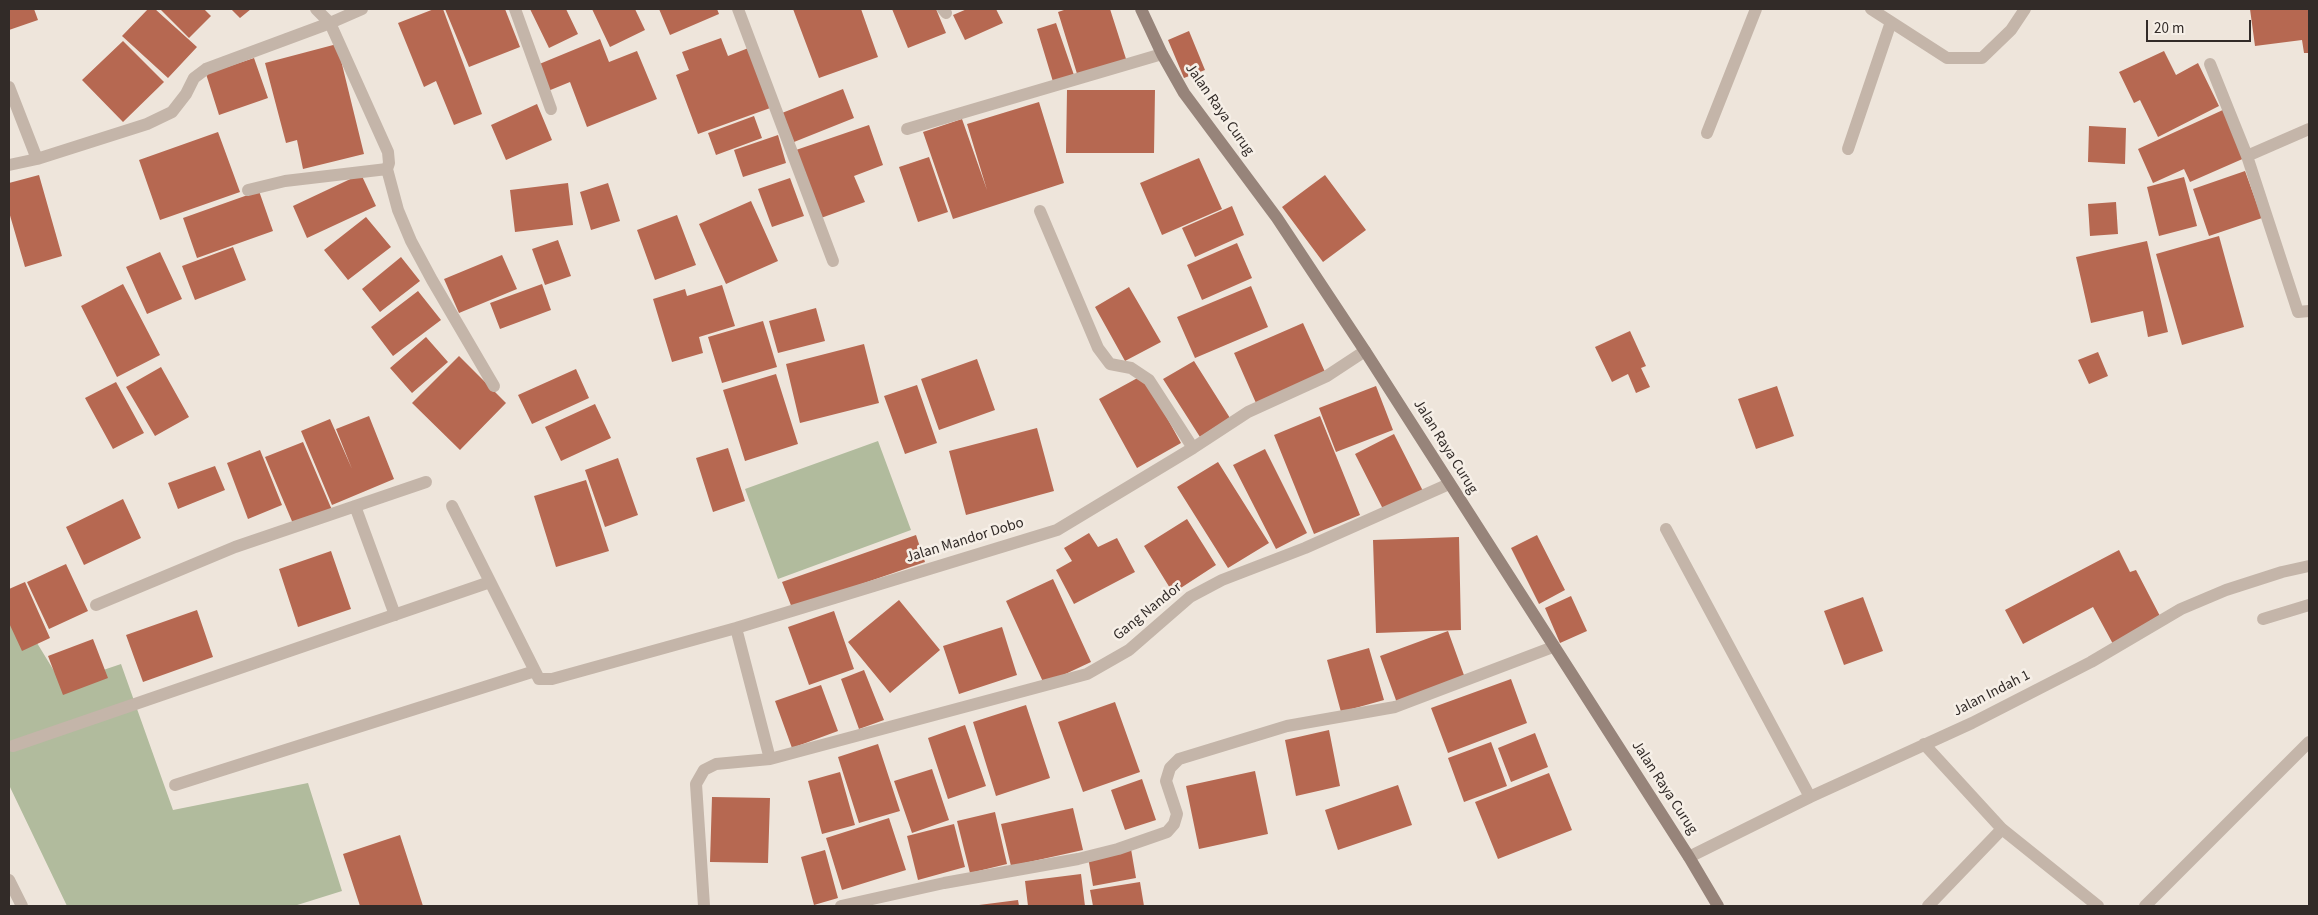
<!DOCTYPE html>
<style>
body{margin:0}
#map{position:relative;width:2318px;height:915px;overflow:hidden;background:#eee5db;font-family:"Source Sans 3",sans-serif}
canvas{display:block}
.frame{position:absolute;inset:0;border:10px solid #322b28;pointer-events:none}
.scale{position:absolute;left:2146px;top:20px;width:105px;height:22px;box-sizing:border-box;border:2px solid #322b28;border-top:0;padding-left:6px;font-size:15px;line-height:18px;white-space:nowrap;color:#322b28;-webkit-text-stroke:4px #f6efe7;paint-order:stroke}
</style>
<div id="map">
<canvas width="2318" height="915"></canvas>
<div class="frame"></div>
<div class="scale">20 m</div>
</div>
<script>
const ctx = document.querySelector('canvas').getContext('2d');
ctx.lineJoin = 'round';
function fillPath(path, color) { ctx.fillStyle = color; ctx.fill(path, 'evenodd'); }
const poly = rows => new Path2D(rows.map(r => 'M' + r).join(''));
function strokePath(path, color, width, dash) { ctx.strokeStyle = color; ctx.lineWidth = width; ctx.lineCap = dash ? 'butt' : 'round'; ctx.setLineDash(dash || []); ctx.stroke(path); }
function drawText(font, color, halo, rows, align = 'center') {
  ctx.font = font + ' "Source Sans 3",sans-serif'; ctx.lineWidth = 5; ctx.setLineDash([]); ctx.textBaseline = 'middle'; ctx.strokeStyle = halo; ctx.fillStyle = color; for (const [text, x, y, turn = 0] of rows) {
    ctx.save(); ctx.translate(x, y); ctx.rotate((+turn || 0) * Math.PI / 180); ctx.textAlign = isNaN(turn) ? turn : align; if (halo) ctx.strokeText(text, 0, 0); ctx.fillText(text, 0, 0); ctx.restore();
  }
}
const green = poly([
 [878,441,911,530,778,579,745,489],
 [9,597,62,684,121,664,173,810,308,783,342,891,294,906,67,906,9,785]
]);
const building = poly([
 [9,9,34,9,38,20,9,30],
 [148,9,155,9,197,47,168,78,122,36],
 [160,9,204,9,211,16,189,38],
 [231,9,251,9,240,18],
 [434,9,443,9,482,114,454,125,436,81,424,87,398,23],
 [445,9,505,9,520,47,469,67],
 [530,9,566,9,578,34,549,48],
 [592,9,635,9,645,30,610,47],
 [659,9,717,9,719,14,670,35],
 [793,9,861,9,878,57,819,78],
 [892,9,936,9,946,33,908,48],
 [967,9,996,9,1003,23,965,40,953,15],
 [1067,9,1110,9,1127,62,1078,77,1058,12],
 [2250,9,2309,9,2309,53,2304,53,2302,40,2255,46],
 [1056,23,1075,78,1054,85,1037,29],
 [1189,31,1205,70,1184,78,1168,40],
 [721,38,728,56,751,47,773,107,698,134,676,75,689,70,682,52],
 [600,39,609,62,637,51,657,99,587,127,570,82,548,91,537,65],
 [123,41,164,82,123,122,82,80],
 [337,44,364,154,303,169,297,140,286,143,265,63],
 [2164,51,2176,75,2198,63,2219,106,2158,137,2140,100,2134,103,2119,72],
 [254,58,268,98,219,115,206,74],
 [843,89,854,118,794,142,782,113],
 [1067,90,1155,90,1154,153,1066,153],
 [1039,102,1064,183,953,219,923,132,962,119,987,190,967,124],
 [537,104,552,140,506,160,491,125],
 [2225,109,2247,157,2190,182,2184,169,2153,183,2138,149],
 [754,116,762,138,716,155,708,133],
 [869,125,883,165,854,176,865,202,821,218,796,150],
 [2089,126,2126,128,2125,164,2088,162],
 [218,132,240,192,160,220,139,160],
 [778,135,786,163,743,177,734,150],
 [929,157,948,212,918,222,899,167],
 [1199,158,1222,209,1162,235,1140,183],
 [2245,171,2262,218,2209,236,2193,189],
 [361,174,376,206,307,238,293,206],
 [39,175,62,256,25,267,9,212,9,183],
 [1325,175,1366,230,1323,262,1282,207],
 [2184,177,2197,226,2159,236,2147,187],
 [790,178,804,216,772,227,758,189],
 [568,183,573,225,515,232,510,190],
 [608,183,620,221,591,230,580,192],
 [259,191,273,231,197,258,183,218],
 [751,201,778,261,726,284,699,224],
 [2116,202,2118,234,2090,236,2088,204],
 [1232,206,1244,235,1195,257,1182,228],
 [677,215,696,265,655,280,637,230],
 [366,217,391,247,348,280,324,250],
 [2219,236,2244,327,2182,345,2156,254],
 [558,240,571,276,545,285,532,249],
 [2147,241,2168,332,2148,337,2143,311,2091,323,2076,257],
 [1237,243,1252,278,1202,300,1187,265],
 [233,247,246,280,195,300,182,266],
 [160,252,182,299,147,314,126,267],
 [502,255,517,289,459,313,444,279],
 [401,257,420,281,380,312,362,289],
 [123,284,160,355,117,377,81,306],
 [542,284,551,310,500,329,490,303],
 [722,285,735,326,699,337,703,353,672,362,653,299,685,289,687,296],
 [1251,286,1268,327,1195,358,1177,317],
 [1129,287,1161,342,1125,361,1095,307],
 [418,291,441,320,393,356,371,327],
 [816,308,825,341,778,353,769,321],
 [763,321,777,367,722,383,708,337],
 [1303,323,1325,372,1256,403,1234,353],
 [1630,331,1646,366,1641,368,1650,387,1636,393,1628,374,1612,382,1595,347],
 [426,337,448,362,412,393,390,368],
 [864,344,879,403,800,423,786,364],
 [2098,352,2108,376,2089,384,2078,360],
 [459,356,506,403,460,450,412,403],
 [977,359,995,410,939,430,921,379],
 [1194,361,1230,418,1200,437,1163,379],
 [161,367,189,417,155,436,126,387],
 [576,369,589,398,532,424,518,395],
 [776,374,798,444,745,461,723,390],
 [1143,375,1181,443,1137,468,1099,399],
 [116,382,144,433,113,449,85,398],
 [917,385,937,443,905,454,884,396],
 [1376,386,1393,430,1336,452,1319,408],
 [1777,386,1794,436,1756,449,1738,399],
 [595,404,611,438,561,461,545,427],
 [369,416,394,479,332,505,301,431,330,419,352,469,336,429],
 [1320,416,1360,515,1314,534,1274,435],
 [1037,428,1054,491,966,515,949,451],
 [1394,434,1423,491,1384,511,1355,454],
 [303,442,332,510,294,526,265,457],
 [728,448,745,501,713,512,696,458],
 [1265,449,1307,533,1276,549,1233,465],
 [260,450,282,505,248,519,227,463],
 [618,458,638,515,605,527,585,470],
 [1218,462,1269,543,1228,568,1177,487],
 [215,466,225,490,178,509,168,483],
 [586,480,609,551,556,567,534,496],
 [123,499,141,538,84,565,66,527],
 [1187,519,1216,565,1173,593,1144,546],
 [1089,533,1098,547,1117,538,1135,572,1074,604,1056,570,1072,561,1064,548],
 [916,535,925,562,792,608,782,582],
 [1537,535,1565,590,1539,604,1511,548],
 [1459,537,1461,630,1376,633,1373,540],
 [2119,550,2130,572,2136,570,2161,618,2113,644,2093,607,2023,644,2005,610],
 [331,551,351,609,298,627,279,569],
 [66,564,88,611,49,629,27,582],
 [1053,579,1091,662,1044,684,1006,601],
 [25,582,50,638,22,651,9,623,9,589],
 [1571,596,1587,631,1560,643,1545,608],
 [1863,597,1883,651,1844,665,1824,611],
 [899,600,940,650,890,693,848,642],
 [197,610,213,657,143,682,126,635],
 [834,611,854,669,809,685,788,627],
 [1002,627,1017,675,959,694,943,646],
 [1448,631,1465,678,1397,703,1380,656],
 [93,639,108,678,63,695,48,656],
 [1369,648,1384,700,1341,712,1327,660],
 [864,670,884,720,859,729,841,679],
 [1511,679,1527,723,1448,753,1431,708],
 [821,685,838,731,792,748,775,701],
 [1115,702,1140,772,1083,792,1058,722],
 [1026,705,1050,778,996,796,973,722],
 [965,725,986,786,948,799,928,738],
 [1329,730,1340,786,1296,796,1285,740],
 [1535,733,1548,767,1511,782,1498,748],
 [1491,742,1507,786,1464,802,1448,758],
 [878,744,900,811,859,823,838,757],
 [932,769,949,820,912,833,894,781],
 [1255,771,1268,834,1199,849,1186,786],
 [840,772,855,825,822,834,808,781],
 [1549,773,1572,830,1498,859,1475,802],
 [1142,779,1156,820,1125,830,1111,790],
 [1398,785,1412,825,1338,850,1325,810],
 [712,797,770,798,768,863,710,862],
 [1073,808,1083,850,1011,866,1001,824],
 [995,812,1007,864,970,873,957,821],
 [889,818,906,870,842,890,826,838],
 [954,824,965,867,918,880,907,836],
 [400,835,423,906,360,906,343,854],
 [1131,849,1136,878,1093,886,1088,857],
 [825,850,838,898,814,905,801,857],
 [1081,874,1085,906,1028,906,1025,881],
 [1140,882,1144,906,1093,906,1090,890],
 [1018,900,1019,906,979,906,979,905]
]);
const street = poly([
 [316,9,330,23,362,9],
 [515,9,551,109],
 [738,9,833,261],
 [943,9,946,13],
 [1871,9,1947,58,1982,58,2011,30,2025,9],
 [2210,64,2247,156,2298,312,2309,311],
 [9,87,37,159],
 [907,129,1162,54],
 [1707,133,1756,9],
 [1848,149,1891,22],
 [2247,156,2309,129],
 [9,165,37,159,147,124,172,112,186,94,194,78,206,69,330,23,388,152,389,163,387,169,285,181,248,190],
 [387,169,398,210,411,241,432,280,494,386],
 [1040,211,1098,348,1110,364,1131,368,1149,380,1193,448],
 [355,506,395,615],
 [452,506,535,671,539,679,552,679,736,628,1057,530,1193,448,1248,412,1327,376,1365,351],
 [1666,529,1810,797],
 [96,605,235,547,426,482],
 [2263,619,2309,605],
 [736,628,770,759],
 [1924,744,2002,829,2098,906],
 [13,746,490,582],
 [175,785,535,671],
 [1689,857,1810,797,1972,723,2091,662,2181,609,2226,590,2282,572,2309,566],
 [9,880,22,906],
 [704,906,696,784,704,770,716,764,770,759,1087,674,1129,650,1190,597,1222,580,1305,548,1449,484],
 [841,906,944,883,1078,859,1118,849,1167,832,1174,824,1177,814,1166,781,1170,768,1179,759,1287,726,1395,707,1553,647],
 [1928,906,2002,829],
 [2145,906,2309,742]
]);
const secondary = poly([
 [1141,9,1162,54,1184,93,1277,218,1365,351,1689,857,1718,906]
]);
const streetNames = [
 ["Jalan Raya Curug",1219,110,55],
 ["Jalan Raya Curug",1445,447,58],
 ["Jalan Mandor Dobo",965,541,-17],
 ["Gang Nandor",1148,612,-39],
 ["Jalan Indah 1",1992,694,-27],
 ["Jalan Raya Curug",1664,788,57]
];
fillPath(green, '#b1bb9d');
fillPath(building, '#b66851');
strokePath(street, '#c4b5a9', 12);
strokePath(secondary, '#97847a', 12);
drawText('15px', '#322b28', '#f6efe7', streetNames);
</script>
